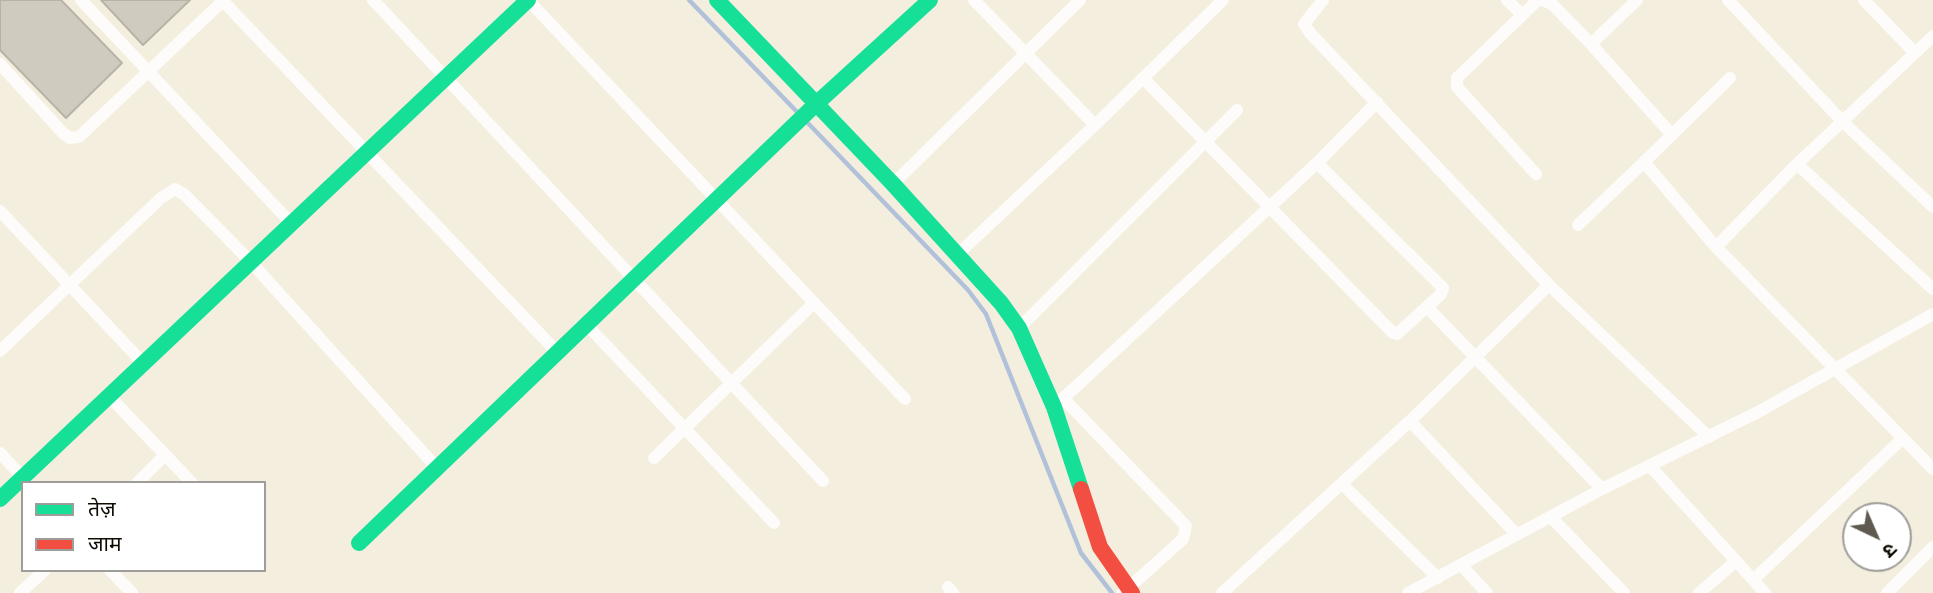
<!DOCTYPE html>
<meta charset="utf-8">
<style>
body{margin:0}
#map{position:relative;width:1933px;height:593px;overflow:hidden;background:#f4eede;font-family:"IBM Plex Sans","Noto Sans Devanagari",sans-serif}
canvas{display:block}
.legend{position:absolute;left:21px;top:481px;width:245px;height:91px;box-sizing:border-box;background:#fff;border:2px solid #9f9d9a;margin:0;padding:9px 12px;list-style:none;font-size:21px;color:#0f0b03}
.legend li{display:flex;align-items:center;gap:14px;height:35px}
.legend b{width:35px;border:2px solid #9f9d9a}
.north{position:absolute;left:1842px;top:502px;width:70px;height:70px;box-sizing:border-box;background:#fff;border:2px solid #9f9d9a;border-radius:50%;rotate:136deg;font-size:19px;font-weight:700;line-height:28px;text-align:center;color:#0f0b03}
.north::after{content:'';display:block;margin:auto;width:24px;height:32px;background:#5f5a50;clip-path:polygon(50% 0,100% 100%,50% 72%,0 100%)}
</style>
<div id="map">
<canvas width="1933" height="593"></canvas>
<ul class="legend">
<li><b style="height:9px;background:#16e098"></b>तेज़</li>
<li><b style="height:9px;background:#f24e42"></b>जाम</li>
</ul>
<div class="north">उ</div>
</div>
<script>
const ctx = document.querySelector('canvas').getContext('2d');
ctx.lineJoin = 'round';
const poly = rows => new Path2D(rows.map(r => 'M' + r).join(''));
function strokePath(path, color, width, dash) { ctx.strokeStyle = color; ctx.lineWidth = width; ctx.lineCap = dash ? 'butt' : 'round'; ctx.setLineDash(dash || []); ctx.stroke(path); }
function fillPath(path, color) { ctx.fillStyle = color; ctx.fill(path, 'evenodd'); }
const stream = poly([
 [689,0,799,114],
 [805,120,968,290,986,314,1081,553,1112,593]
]);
const building = poly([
 [0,0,61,0,122,63,66,118,0,50,0,0],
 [101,0,190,0,143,45,101,0]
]);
const street = poly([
 [81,0,291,223],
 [222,0,557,352],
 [373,0,823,481],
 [528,0,905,399],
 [1323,0,1304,24,1310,33,1549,285,1709,437],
 [1507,0,1521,14],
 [1542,0,1552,4,1591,44,1672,135],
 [1728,0,1843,122,1933,207],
 [1864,0,1914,52],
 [1591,44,1637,0],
 [0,64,63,133,70,138,79,137,223,1],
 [1143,78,1393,333,1397,334,1441,294,1443,288,1317,163],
 [1095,125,1223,0],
 [1644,162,1730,78],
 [1797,164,1933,289],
 [1536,174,1457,87,1457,78,1538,0],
 [893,184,1080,0],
 [0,211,143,363],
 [1578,225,1644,162,1716,247,1933,469],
 [1716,247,1797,164,1933,36],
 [957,255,1095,125,974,0],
 [1427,307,1602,489],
 [586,324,774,523],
 [1019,328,1237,110],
 [0,351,161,198,175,189,185,195,250,261,437,468],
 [109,396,192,483],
 [1063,398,1186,526,1183,539,1123,593],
 [1054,407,1317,163,1377,102],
 [1410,421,1517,535],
 [0,453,27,482],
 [654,458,814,303],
 [1650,466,1765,593],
 [137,483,165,455],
 [1342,484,1438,578],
 [1551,517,1624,593],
 [1461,565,1487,593],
 [110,570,132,593],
 [1753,580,1903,438],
 [948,587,953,593],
 [20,593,45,570],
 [1222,593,1410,421,1549,285],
 [1408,593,1602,489,1758,412,1933,314],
 [1699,593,1735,562],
 [1887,593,1933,547]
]);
const fast = poly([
 [717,0,893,184,1001,303,1019,328,1054,407,1081,489],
 [0,499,528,0],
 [359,543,816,104,930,0]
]);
const jam = poly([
 [1081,489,1100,547,1132,593]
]);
strokePath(stream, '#b2c1da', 4.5);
fillPath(building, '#d0cbbf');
strokePath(building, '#b8b3a7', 2);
strokePath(street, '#fdfcfa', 12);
strokePath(fast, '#16e098', 16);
strokePath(jam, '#f24e42', 16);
</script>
